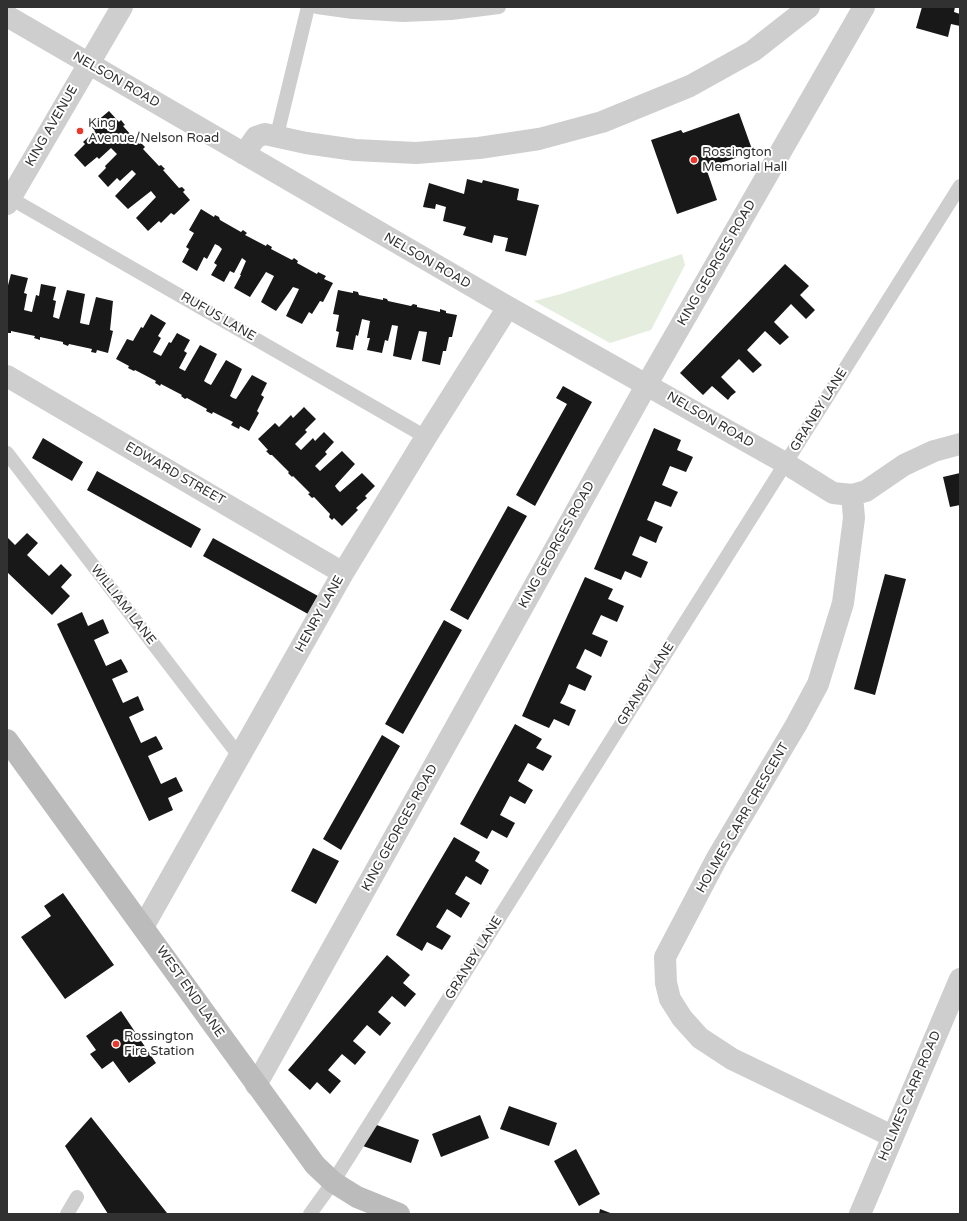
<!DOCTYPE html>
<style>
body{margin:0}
#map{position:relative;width:967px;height:1221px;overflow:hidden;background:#fff;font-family:"Varela Round",sans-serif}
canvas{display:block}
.frame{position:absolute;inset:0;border:8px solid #313131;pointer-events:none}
</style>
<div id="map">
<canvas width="967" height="1221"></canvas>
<div class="frame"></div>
</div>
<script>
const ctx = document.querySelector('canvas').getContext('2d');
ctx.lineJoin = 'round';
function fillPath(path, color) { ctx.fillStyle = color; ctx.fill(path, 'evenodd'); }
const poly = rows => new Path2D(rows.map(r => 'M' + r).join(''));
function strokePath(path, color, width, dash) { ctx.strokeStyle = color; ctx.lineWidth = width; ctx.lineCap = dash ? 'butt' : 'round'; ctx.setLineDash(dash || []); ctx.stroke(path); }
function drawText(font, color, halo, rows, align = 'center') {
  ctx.font = font + ' "Varela Round",sans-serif'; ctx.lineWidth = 4; ctx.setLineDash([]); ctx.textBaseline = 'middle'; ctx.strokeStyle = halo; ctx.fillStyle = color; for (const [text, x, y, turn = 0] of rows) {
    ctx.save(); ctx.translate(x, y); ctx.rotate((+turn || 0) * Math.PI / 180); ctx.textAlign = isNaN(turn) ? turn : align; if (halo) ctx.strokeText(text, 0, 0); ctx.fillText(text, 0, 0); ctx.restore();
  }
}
const green = poly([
 [682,254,685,265,651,330,610,343,534,301,561,294]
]);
const building = poly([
 [922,7,955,7,954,12,960,14,960,26,951,24,948,37,916,28],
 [109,111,119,122,121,120,125,125,123,126,139,144,141,143,145,147,143,149,159,166,161,165,165,169,163,170,179,188,182,187,185,190,183,192,190,200,174,215,171,213,161,223,159,221,148,231,136,218,156,197,151,191,128,209,115,196,136,174,132,170,120,181,117,178,108,187,98,176,106,168,105,166,117,154,111,148,99,159,97,157,85,167,74,155,85,144,83,142,95,131,91,126],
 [739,113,753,152,706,168,717,200,677,214,651,140,681,130,683,133],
 [467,179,482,183,483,180,519,189,517,200,539,205,526,256,505,251,508,238,494,235,492,243,463,235,466,227,443,221,446,207,436,204,435,209,423,207,429,183,464,194],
 [201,209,214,217,215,215,219,217,220,220,241,232,243,230,247,233,245,235,266,246,267,244,272,247,271,249,292,260,294,258,298,261,297,263,317,274,318,272,326,276,324,279,333,283,323,302,320,301,312,314,309,312,302,324,286,316,299,289,293,287,276,311,261,302,274,276,266,272,250,297,234,288,241,275,240,275,246,261,242,258,234,273,230,271,224,282,211,275,217,265,214,263,222,249,219,246,215,244,207,259,204,257,197,271,182,262,189,249,186,247,194,233,189,230],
 [785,264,809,286,800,295,815,310,806,319,791,304,774,322,789,337,780,345,765,331,747,350,762,365,753,373,739,359,721,377,736,392,731,396,728,400,712,386,703,395,680,373],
 [11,274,28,278,24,293,27,294,24,310,32,312,36,295,39,296,41,284,56,287,53,300,56,301,53,317,59,319,67,290,85,294,80,323,84,324,89,325,96,297,113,301,110,330,113,331,108,353,97,350,96,353,91,352,92,349,69,344,68,346,63,344,63,342,40,337,40,340,34,338,35,336,11,331,11,333,7,333,7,289],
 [338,290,353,293,353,291,358,292,359,295,383,300,383,298,387,299,388,301,411,306,413,304,417,305,417,307,440,312,440,309,446,311,446,313,457,315,452,337,449,337,446,351,443,351,440,365,422,361,427,332,419,331,411,360,393,356,398,326,392,325,388,341,385,340,382,353,367,350,370,338,367,338,370,321,362,319,358,336,356,335,353,350,336,347,339,332,336,331,339,315,333,314],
 [151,314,166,323,158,336,161,338,153,352,161,356,169,342,171,343,177,333,190,340,184,351,187,353,179,368,185,371,200,345,217,354,204,381,207,383,211,385,226,360,242,369,230,396,233,398,236,399,252,375,267,383,261,395,264,397,257,411,259,413,249,431,240,426,239,429,231,425,233,422,213,412,212,414,206,411,207,409,187,398,185,399,181,396,182,395,161,384,160,386,157,384,155,383,156,381,135,370,134,371,128,368,129,366,116,359,127,339,133,341,141,327,143,328],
 [563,386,592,402,535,506,516,495,567,404,556,398],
 [304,407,316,419,305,430,307,432,295,444,301,450,313,438,315,441,324,432,334,442,325,452,327,454,315,466,320,471,342,451,355,464,335,486,337,489,340,492,362,473,375,486,365,496,367,498,356,508,358,510,342,526,334,518,332,520,329,517,330,514,314,497,312,498,308,494,310,493,293,476,292,477,288,473,289,472,272,455,270,455,266,451,268,450,258,439,275,423,279,427,291,415,293,418],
 [654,428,681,440,677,450,693,457,686,472,670,466,662,485,678,492,674,500,671,507,655,501,647,520,663,527,659,535,656,543,640,536,632,555,648,562,641,578,625,571,621,580,594,569],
 [43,438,83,462,72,481,32,458],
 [97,471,201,529,191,548,87,490],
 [960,473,960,505,950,507,943,477],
 [508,506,527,516,468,620,450,610],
 [27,533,38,543,27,555,49,576,61,564,72,575,61,587,70,596,52,615,7,572,7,537,15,545],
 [213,538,318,596,308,614,203,556],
 [885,574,906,579,875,695,854,689],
 [585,577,613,589,608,599,624,606,617,622,601,615,592,634,608,641,601,657,585,649,576,668,592,676,585,691,569,684,565,694,560,703,576,710,569,726,554,719,549,728,522,716],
 [82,612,88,626,103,619,109,633,94,640,106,666,121,659,125,666,128,672,112,679,123,703,138,696,144,710,129,717,141,743,156,736,160,743,163,749,148,756,161,784,176,777,183,791,168,798,173,810,149,821,57,624],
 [444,620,462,630,403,734,385,724],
 [515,724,542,739,536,748,552,756,543,771,528,763,518,781,533,790,525,804,510,796,500,815,515,823,507,838,492,830,487,839,460,824],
 [382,735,400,746,341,850,323,839],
 [454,837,480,852,475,861,489,870,481,885,466,876,455,894,470,903,461,918,447,909,436,927,451,936,442,950,427,942,422,951,396,935],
 [313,848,339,861,316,904,291,891],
 [63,893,114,965,65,999,21,937,51,916,44,906],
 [387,955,410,975,403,983,416,994,405,1007,392,996,378,1012,391,1023,380,1036,367,1025,353,1041,366,1052,355,1065,342,1054,328,1070,341,1081,330,1094,317,1082,310,1090,288,1070],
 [121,1011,156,1063,129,1083,113,1061,102,1069,90,1054,96,1050,86,1036],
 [509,1106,557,1123,549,1146,500,1129],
 [480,1115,489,1138,441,1157,432,1134],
 [91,1117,167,1213,167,1214,108,1214,65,1146],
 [371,1123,419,1140,411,1163,363,1146],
 [576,1149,600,1194,579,1206,554,1161],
 [600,1209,613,1214,599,1214]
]);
const lane = poly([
 [317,7,353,12,403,15,451,13,499,7],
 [277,135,308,7],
 [10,198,426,437],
 [7,453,240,757],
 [67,1214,77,1197],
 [310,1214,333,1182,960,186]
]);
const street = poly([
 [7,16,508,307,785,463,833,493,852,495],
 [244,154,256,137,265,134,306,143,355,150,416,153,479,148,539,139,602,122,690,86,753,51,809,7],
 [7,204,122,7],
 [7,376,343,573],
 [143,927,343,573,426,437,508,307],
 [256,1085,647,384,864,7],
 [892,1136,732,1059,700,1038,682,1018,670,999,666,983,665,957,717,858,796,725,818,684,843,603,854,518,852,495,866,491,904,465,934,451,960,444],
 [860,1214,960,979]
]);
const secondary = poly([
 [7,740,315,1165,333,1182,357,1197,399,1214]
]);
const markers = [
 [80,131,4,"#ee372c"],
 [694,160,4,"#ee372c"],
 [116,1044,4,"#ee372c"]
];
const streetNames = [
 ["NELSON ROAD",116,80,30],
 ["KING AVENUE",52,126,-60],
 ["NELSON ROAD",427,261,30],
 ["KING GEORGES ROAD",717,263,-60],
 ["RUFUS LANE",218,317,30],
 ["GRANBY LANE",819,410,-58],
 ["NELSON ROAD",710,420,30],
 ["EDWARD STREET",175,474,30],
 ["KING GEORGES ROAD",557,545,-61],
 ["WILLIAM LANE",123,605,52],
 ["HENRY LANE",320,614,-61],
 ["GRANBY LANE",646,684,-58],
 ["HOLMES CARR CRESCENT",743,818,-60],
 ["KING GEORGES ROAD",400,828,-61],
 ["GRANBY LANE",474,958,-58],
 ["WEST END LANE",190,992,55],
 ["HOLMES CARR ROAD",910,1096,-67]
];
const poiNames = [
 ["King",88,124],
 ["Avenue/Nelson Road",88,139],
 ["Rossington",702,153],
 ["Memorial Hall",702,168],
 ["Rossington",124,1037],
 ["Fire Station",124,1052]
];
fillPath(green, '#e5eede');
fillPath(building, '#181818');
strokePath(lane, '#cecece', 14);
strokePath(street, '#cecece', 22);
strokePath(secondary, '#bbb', 22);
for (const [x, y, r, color] of markers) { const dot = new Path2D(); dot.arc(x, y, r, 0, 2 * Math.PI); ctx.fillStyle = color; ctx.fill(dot); strokePath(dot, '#fff', 1.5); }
drawText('13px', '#313131', '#fff', streetNames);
drawText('13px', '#313131', '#fff', poiNames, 'left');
</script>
